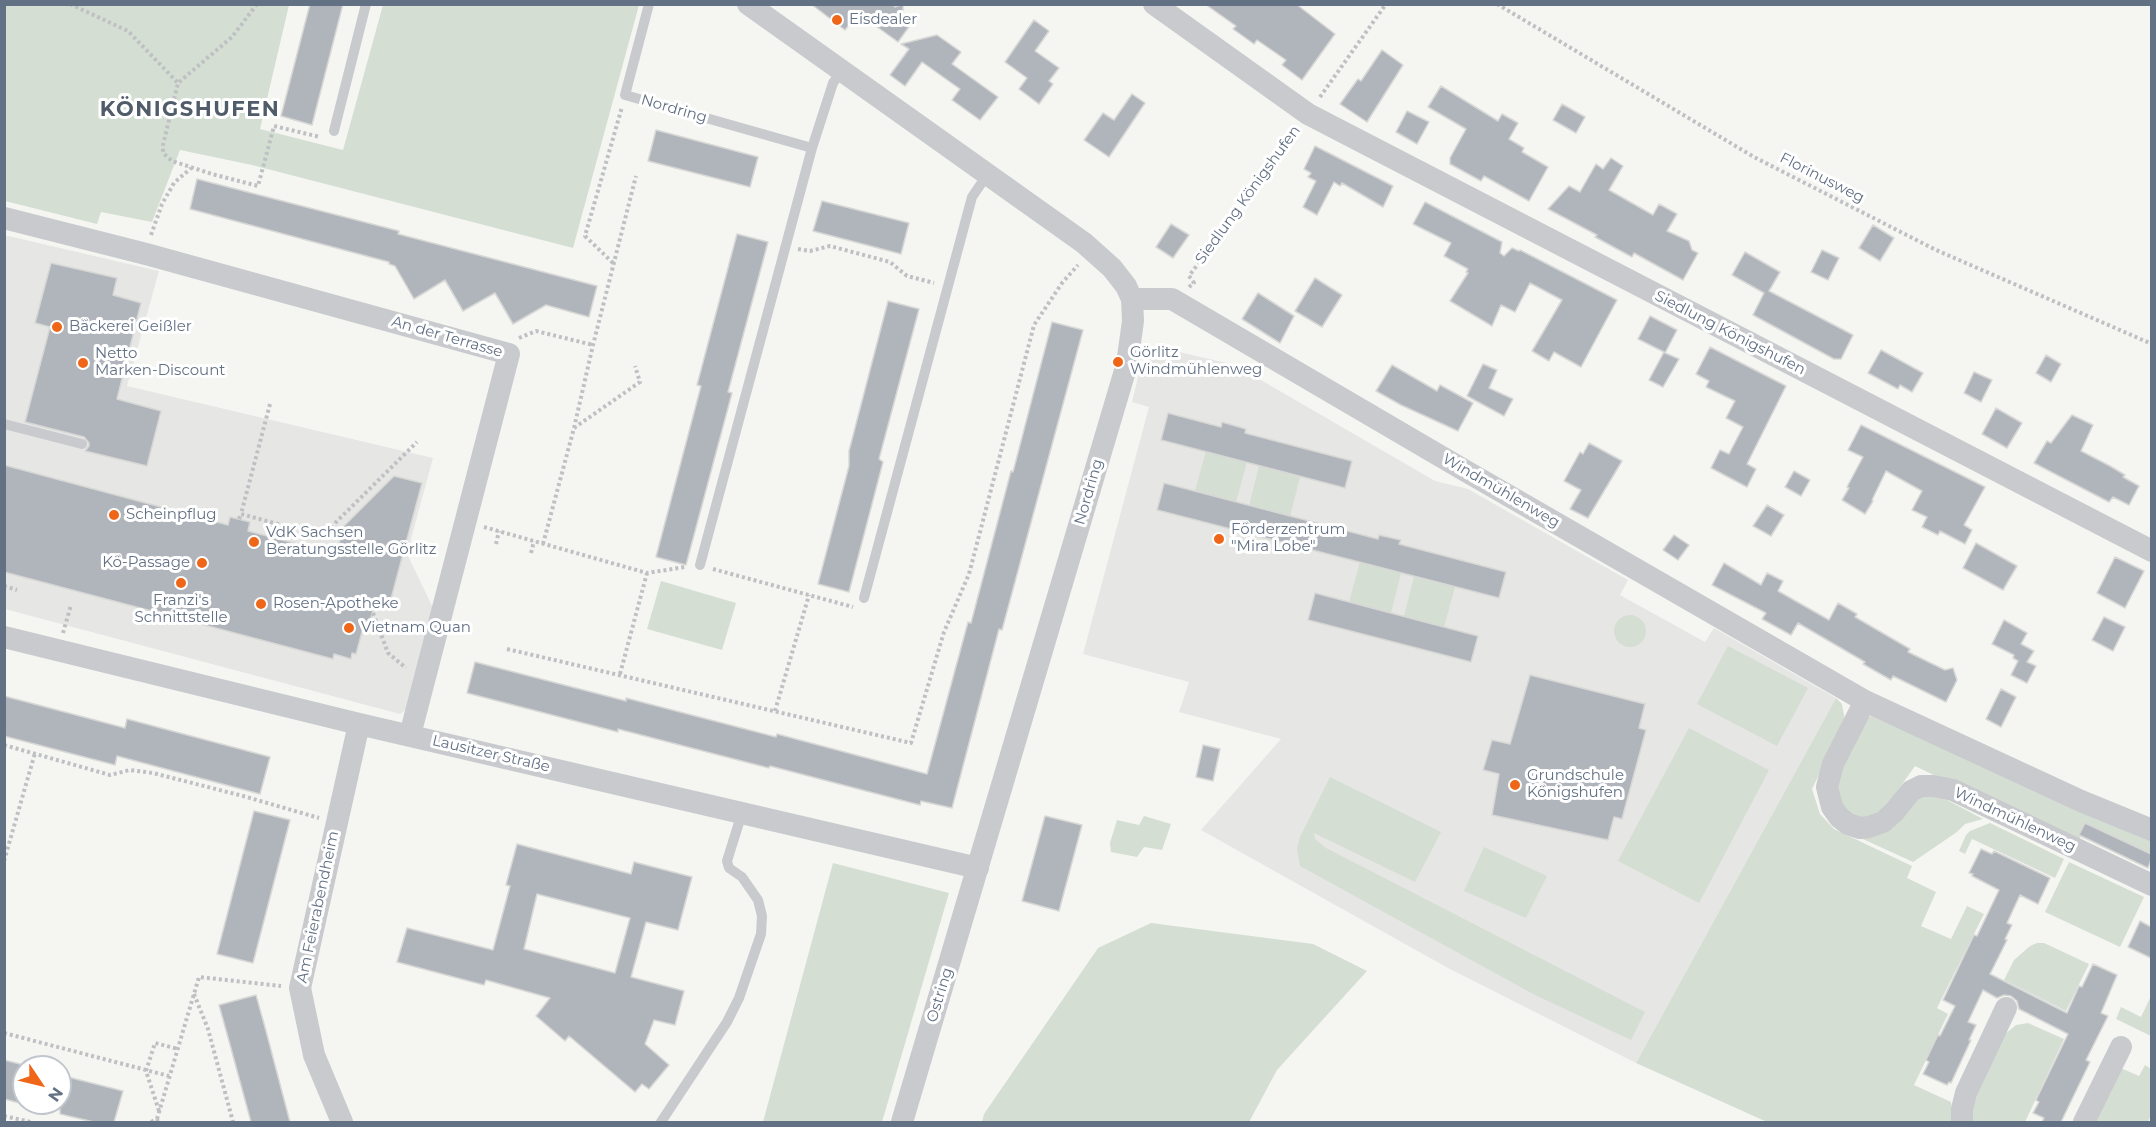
<!DOCTYPE html>
<meta charset="utf-8">
<style>
body{margin:0}
#map{position:relative;width:2156px;height:1127px;overflow:hidden;background:#f5f6f2;font-family:Montserrat,sans-serif}
canvas{display:block}
.frame{position:absolute;inset:0;border:6px solid #637185;pointer-events:none}
.north{position:absolute;left:12px;top:1055px;width:60px;height:60px;box-sizing:border-box;background:#fff;border:2px solid #c1c6ce;border-radius:50%;rotate:125deg;font-size:16px;font-weight:700;line-height:24px;text-align:center;color:#637185}
.north::after{content:'';display:block;margin:auto;width:21px;height:27px;background:#ef6619;clip-path:polygon(50% 0,100% 100%,50% 72%,0 100%)}
</style>
<div id="map">
<canvas width="2156" height="1127"></canvas>
<div class="frame"></div>
<div class="north">N</div>
</div>
<script>
const ctx = document.querySelector('canvas').getContext('2d');
ctx.lineJoin = 'round';
function fillPath(path, color) { ctx.fillStyle = color; ctx.fill(path, 'evenodd'); }
const poly = rows => new Path2D(rows.map(r => 'M' + r).join(''));
function strokePath(path, color, width, dash) { ctx.strokeStyle = color; ctx.lineWidth = width; ctx.lineCap = dash ? 'butt' : 'round'; ctx.setLineDash(dash || []); ctx.stroke(path); }
function drawText(font, color, halo, rows, align = 'center') {
  ctx.font = font + ' Montserrat,sans-serif'; ctx.lineWidth = 6; ctx.setLineDash([]); ctx.textBaseline = 'middle'; ctx.strokeStyle = halo; ctx.fillStyle = color; for (const [text, x, y, turn = 0] of rows) {
    ctx.save(); ctx.translate(x, y); ctx.rotate((+turn || 0) * Math.PI / 180); ctx.textAlign = isNaN(turn) ? turn : align; if (halo) ctx.strokeText(text, 0, 0); ctx.fillText(text, 0, 0); ctx.restore();
  }
}
const built = poly([
 [4,235,159,271,127,386,433,458,407,554,437,616,406,710,400,714,5,609],
 [1166,349,1235,365,1435,481,1468,489,1628,580,1620,595,1705,642,1714,628,1836,698,1636,1063,1448,968,1201,830,1281,739,1179,712,1189,682,1083,654,1149,407,1132,402,1141,365]
]);
const green = poly([
 [5,4,289,5,260,129,343,150,383,5,639,5,573,248,252,165,180,150,152,222,101,212,97,224,5,201],
 [1206,451,1247,462,1236,502,1195,491],
 [1259,466,1300,477,1290,517,1249,506],
 [1360,562,1401,573,1391,613,1349,602],
 [1414,577,1455,587,1444,627,1404,616],
 [661,581,736,603,722,650,647,629],
 '1614 631a16 16 0 1 1 32 0a16 16 0 1 1-32 0Z',
 [1728,646,1808,688,1777,746,1697,704],
 [1836,698,1842,704,1845,721,1812,789,1820,814,1834,829,1912,866,1907,878,1936,892,1921,926,1951,939,1967,906,1984,914,1937,1008,1948,1014,1914,1085,1951,1102,1952,1122,1767,1122,1636,1063],
 [1871,716,2151,840,2151,854,2087,824,2077,844,1915,766,1886,807,1867,819,1848,815,1833,786,1865,720],
 [1689,728,1769,770,1699,903,1618,861],
 [1330,777,1441,832,1415,882,1314,833,1315,839,1326,848,1645,1012,1631,1040,1535,995,1300,866,1297,849,1300,837],
 [1924,795,1947,800,1983,819,1965,824,1957,832,1913,862,1854,835,1911,805],
 [1144,816,1171,824,1162,850,1144,847,1137,857,1111,852,1110,843,1117,820,1139,825],
 [1990,823,2064,859,2055,878,1972,839,1965,854,1959,851,1966,835,1970,831],
 [1484,847,1547,876,1526,918,1464,891],
 [2069,862,2144,897,2120,947,2045,912],
 [833,863,949,893,882,1122,763,1122],
 [1151,923,1313,944,1367,971,1277,1070,1249,1122,982,1122,984,1114,1098,948],
 [2037,943,2044,943,2089,964,2066,1011,2004,980,2014,960,2030,946],
 [2151,996,2151,1036,2116,1019,2121,1007,2141,1017],
 [2028,1023,2064,1039,2025,1122,1971,1122,1970,1111,2004,1035,2016,1025],
 [2145,1065,2151,1069,2151,1115,2148,1122,2091,1122,2119,1070,2123,1069,2139,1076]
]);
const building = poly([
 [310,4,343,4,312,125,281,116,310,4],
 [811,4,892,4,895,7,903,4,903,13,914,20,898,42,858,13,845,30,811,4],
 [1205,4,1296,4,1335,34,1302,80,1282,65,1286,60,1257,40,1254,44,1233,29,1236,26,1205,4],
 [1034,20,1049,31,1035,51,1059,68,1049,81,1053,84,1039,104,1019,89,1027,78,1005,62,1034,20],
 [937,35,961,52,952,64,998,97,980,120,952,100,960,89,922,62,905,86,890,75,909,49,901,44,937,35],
 [1382,50,1403,65,1367,122,1340,104,1358,79,1361,81,1382,50],
 [1441,86,1498,121,1502,114,1518,123,1509,139,1524,148,1522,152,1548,167,1529,201,1484,176,1481,181,1450,164,1450,158,1466,129,1428,107,1441,86],
 [1132,94,1145,103,1109,157,1084,140,1103,113,1114,120,1132,94],
 [1562,104,1585,117,1576,133,1553,120,1562,104],
 [1407,111,1429,122,1417,144,1396,132,1407,111],
 [656,130,758,157,750,187,648,161,656,130],
 [1315,146,1393,186,1383,207,1342,183,1340,186,1334,182,1317,215,1303,207,1316,181,1308,177,1311,173,1304,169,1315,146],
 [1611,158,1623,166,1609,190,1653,215,1659,204,1677,214,1667,231,1689,241,1692,250,1698,253,1683,280,1634,253,1632,257,1595,237,1597,235,1548,209,1569,186,1580,192,1596,164,1603,169,1611,158],
 [197,179,399,231,398,234,597,286,589,317,546,305,513,324,495,293,463,311,445,280,414,299,395,266,389,264,389,262,190,209,197,179],
 [822,201,909,223,901,254,813,231,822,201],
 [1425,202,1502,242,1500,253,1504,256,1512,248,1519,251,1520,250,1617,300,1581,367,1554,352,1549,361,1532,351,1562,300,1530,283,1515,312,1501,305,1492,326,1450,301,1468,273,1466,272,1468,269,1444,256,1451,243,1413,224,1425,202],
 [1171,224,1189,235,1173,258,1156,247,1171,224],
 [1873,225,1894,238,1880,261,1859,248,1873,225],
 [737,234,768,242,728,392,732,393,686,565,656,557,701,386,697,385,737,234],
 [1822,250,1839,258,1828,280,1811,272,1822,250],
 [1745,252,1780,272,1769,291,1853,335,1841,359,1834,359,1753,315,1764,293,1732,275,1745,252],
 [51,263,117,278,113,295,141,303,117,399,161,411,147,466,85,451,89,446,89,443,84,437,25,422,50,327,35,323,51,263],
 [1315,278,1342,295,1322,327,1295,311,1315,278],
 [1258,293,1294,316,1280,343,1242,319,1258,293],
 [888,301,919,309,879,459,883,462,849,592,818,584,849,466,849,451,888,301],
 [1650,316,1677,330,1665,353,1679,359,1663,387,1649,380,1664,352,1638,339,1650,316],
 [1052,322,1083,330,1002,630,999,629,952,808,921,801,920,805,770,766,769,768,618,729,618,732,467,693,475,662,626,701,626,698,776,737,777,734,927,774,968,622,971,623,1011,471,1013,472,1052,322],
 [1710,347,1786,386,1747,464,1756,469,1747,487,1711,468,1720,450,1729,454,1743,427,1726,418,1735,401,1706,387,1709,381,1696,374,1710,347],
 [1881,350,1923,373,1912,392,1900,385,1898,389,1868,373,1881,350],
 [2046,355,2061,364,2051,382,2036,373,2046,355],
 [1483,364,1497,370,1489,388,1513,399,1504,416,1467,396,1483,364],
 [1392,365,1437,391,1440,385,1473,403,1458,431,1401,405,1376,391,1392,365],
 [1974,372,1992,380,1981,402,1964,393,1974,372],
 [1996,408,2022,423,2007,448,1982,434,1996,408],
 [1168,413,1221,427,1222,422,1246,429,1245,433,1352,461,1345,488,1161,440,1168,413],
 [2072,415,2093,425,2081,451,2110,466,2125,475,2123,477,2139,486,2129,505,2113,497,2109,502,2034,463,2047,441,2051,443,2072,415],
 [1861,425,1985,487,1964,525,1972,530,1965,544,1940,531,1938,535,1922,527,1927,517,1912,510,1922,491,1886,471,1872,500,1873,501,1865,514,1842,500,1849,488,1847,487,1863,457,1848,450,1861,425],
 [1589,443,1622,461,1588,518,1570,509,1581,490,1564,481,1580,452,1583,454,1589,443],
 [4,465,228,525,230,517,250,522,248,531,336,554,344,526,394,476,422,483,388,610,374,606,370,622,365,621,356,654,352,653,351,659,334,654,333,659,4,572,4,465],
 [1794,471,1810,480,1801,496,1785,487,1794,471],
 [1164,483,1378,539,1379,535,1401,540,1399,544,1506,572,1499,598,1157,510,1164,483],
 [1767,505,1784,515,1771,536,1753,526,1767,505],
 [1674,535,1689,545,1678,560,1663,550,1674,535],
 [1976,543,2017,566,2003,590,1963,568,1976,543],
 [2115,557,2144,571,2125,608,2097,593,2115,557],
 [1724,563,1761,585,1767,573,1783,581,1778,591,1829,620,1838,603,1857,614,1855,617,1910,649,1908,652,1945,670,1953,668,1957,680,1946,702,1893,676,1891,680,1863,664,1865,662,1798,623,1791,635,1762,619,1766,613,1712,585,1724,563],
 [1315,593,1478,636,1471,662,1308,620,1315,593],
 [2104,617,2125,627,2113,651,2092,640,2104,617],
 [2004,620,2027,633,2021,644,2034,651,2027,662,2036,666,2027,683,2011,675,2018,661,2013,658,2014,655,1992,644,2004,620],
 [1530,675,1645,704,1639,728,1646,730,1622,819,1614,817,1608,840,1492,815,1499,774,1483,770,1492,740,1510,744,1530,675],
 [2001,689,2016,697,2001,727,1986,719,2001,689],
 [4,696,125,728,127,719,270,757,260,794,117,756,115,765,4,736,4,696],
 [1203,745,1220,749,1213,781,1196,777,1203,745],
 [254,811,290,820,253,963,217,954,254,811],
 [1045,816,1082,825,1059,911,1022,901,1045,816],
 [2085,823,2151,854,2151,860,2148,868,2079,835,2085,823],
 [517,844,631,874,634,862,692,877,678,930,646,922,631,977,684,991,675,1025,654,1020,645,1044,669,1065,649,1089,642,1084,635,1092,569,1036,565,1041,536,1016,550,998,486,980,484,985,397,962,407,928,493,950,510,886,506,885,517,844],
 [537,894,630,918,615,973,524,949,537,894],
 [1981,849,1992,854,1994,851,2050,878,2038,904,2020,895,2007,923,2012,925,2005,939,2007,940,1990,974,2067,1013,2079,986,2082,987,2093,964,2117,975,2101,1013,2108,1016,2086,1060,2090,1062,2061,1122,2042,1122,2044,1118,2033,1113,2039,1102,2036,1100,2068,1034,2019,1009,2017,1001,2011,996,2004,995,1997,998,1983,990,1968,1022,1976,1025,1969,1040,1971,1040,1951,1083,1949,1082,1947,1085,1923,1074,1929,1062,1926,1060,1938,1035,1940,1036,1955,1006,1943,1000,1974,935,1977,936,1999,890,1972,876,1973,874,1969,873,1981,849],
 [2140,921,2151,927,2151,958,2128,947,2140,921],
 [256,995,266,1031,290,1122,251,1122,229,1041,219,1005,256,995],
 [4,1060,24,1065,24,1104,4,1099,4,1060],
 [60,1075,123,1091,114,1122,94,1122,60,1114,60,1075]
]);
const path = poly([
 [70,4,128,31,178,83],
 [257,4,232,37,178,83,163,145,163,153,172,161,212,174,258,186,274,126,320,137],
 [1497,4,1754,157,1936,250,2152,344],
 [1320,97,1386,4],
 [151,235,162,204,174,183,191,168],
 [798,249,810,251,830,246,890,262,907,276,934,283],
 [613,263,585,236,622,107],
 [1189,287,1194,283,1189,276,1297,130],
 [519,338,536,331,593,345],
 [270,404,241,514,322,536,417,442],
 [574,428,593,345,636,176],
 [239,519,241,514],
 [484,527,647,573,685,567],
 [496,544,499,531],
 [543,544,574,428,640,382,635,366],
 [531,553,534,541],
 [713,569,853,607],
 [4,586,17,590],
 [373,613,388,653,406,668],
 [63,633,71,605],
 [507,649,911,743,944,632,969,574,1034,325,1062,283,1078,265],
 [620,674,647,573],
 [775,711,809,595],
 [4,745,110,775,130,770,153,773,243,796,319,818],
 [4,861,35,753],
 [194,994,208,1029,233,1122],
 [4,1033,169,1076],
 [159,1111,146,1071,155,1043,178,1049],
 [4,1116,31,1122],
 [157,1119,199,977,281,986],
 [151,1122,157,1119,158,1122]
]);
const lane = poly([
 [649,4,625,95,812,148],
 [334,131,366,4],
 [4,424,82,444],
 [700,565,812,148,833,83,841,72],
 [864,598,972,197,987,175],
 [661,1122,727,1022,739,998,761,934,762,916,758,900,742,877,729,868,727,861,742,813]
]);
const street = poly([
 [748,4,1084,243,1112,268,1126,286,1132,299,1133,321,1127,364,902,1122],
 [1154,4,1308,114,2152,551],
 [4,218,146,254,509,354,410,735],
 [1132,299,1172,299,1464,470,1865,701,2081,801,2152,830],
 [4,637,359,724,978,868],
 [1865,701,1833,764,1827,787,1832,807,1839,817,1848,824,1860,828,1869,827,1883,822,1895,811,1911,791,1921,786,1933,786,1953,790,2152,885],
 [342,1122,314,1055,300,988,359,724],
 [1962,1122,1962,1109,1966,1093,2006,1008],
 [2084,1122,2121,1047]
]);
const markers = [
 [837,20,6,"#ef6619"],
 [57,327,6,"#ef6619"],
 [1118,362,6,"#ef6619"],
 [83,363,6,"#ef6619"],
 [114,515,6,"#ef6619"],
 [1219,539,6,"#ef6619"],
 [254,542,6,"#ef6619"],
 [202,563,6,"#ef6619"],
 [181,583,6,"#ef6619"],
 [261,604,6,"#ef6619"],
 [349,628,6,"#ef6619"],
 [1515,785,6,"#ef6619"]
];
const poiNames = [
 ["Eisdealer",849,20],
 ["Bäckerei Geißler",69,327],
 ["Görlitz",1130,353],
 ["Windmühlenweg",1130,370],
 ["Netto",95,354],
 ["Marken-Discount",95,371],
 ["Scheinpflug",126,515],
 ["Förderzentrum",1231,530],
 ["\"Mira Lobe\"",1231,547],
 ["VdK Sachsen",266,533],
 ["Beratungsstelle Görlitz",266,550],
 ["Kö-Passage",190,563,"right"],
 ["Franzi's",181,601,"center"],
 ["Schnittstelle",181,618,"center"],
 ["Rosen-Apotheke",273,604],
 ["Vietnam Quan",361,628],
 ["Grundschule",1527,776],
 ["Königshufen",1527,793]
];
const streetNames = [
 ["Nordring",674,109,16],
 ["Florinusweg",1822,178,27],
 ["Siedlung Königshufen",1248,195,-54],
 ["Siedlung Königshufen",1730,333,27],
 ["An der Terrasse",447,337,16],
 ["Windmühlenweg",1501,491,30],
 ["Nordring",1089,492,-74],
 ["Lausitzer Straße",491,754,13],
 ["Windmühlenweg",2015,820,25],
 ["Am Feierabendheim",318,907,-78],
 ["Ostring",940,995,-73]
];
const districtNames = [
 ["KÖNIGSHUFEN",190,110]
];
fillPath(built, '#e6e6e5');
fillPath(green, '#d5ded3');
fillPath(building, '#b0b5bc');
strokePath(building, '#d7d7d5', 1.5);
strokePath(path, '#bfc0c3', 4, [3, 3]);
strokePath(lane, '#c8cace', 10);
strokePath(street, '#c8cace', 22);
for (const [x, y, r, color] of markers) { const dot = new Path2D(); dot.arc(x, y, r, 0, 2 * Math.PI); ctx.fillStyle = color; ctx.fill(dot); strokePath(dot, '#fff', 2); }
drawText('15px', '#637185', '#fff', poiNames, 'left');
drawText('15px', '#637185', '#fff', streetNames);
ctx.letterSpacing = '1.5px';
drawText('bold 21px', '#515c6a', '#fff', districtNames);
ctx.letterSpacing = '0px';
</script>
